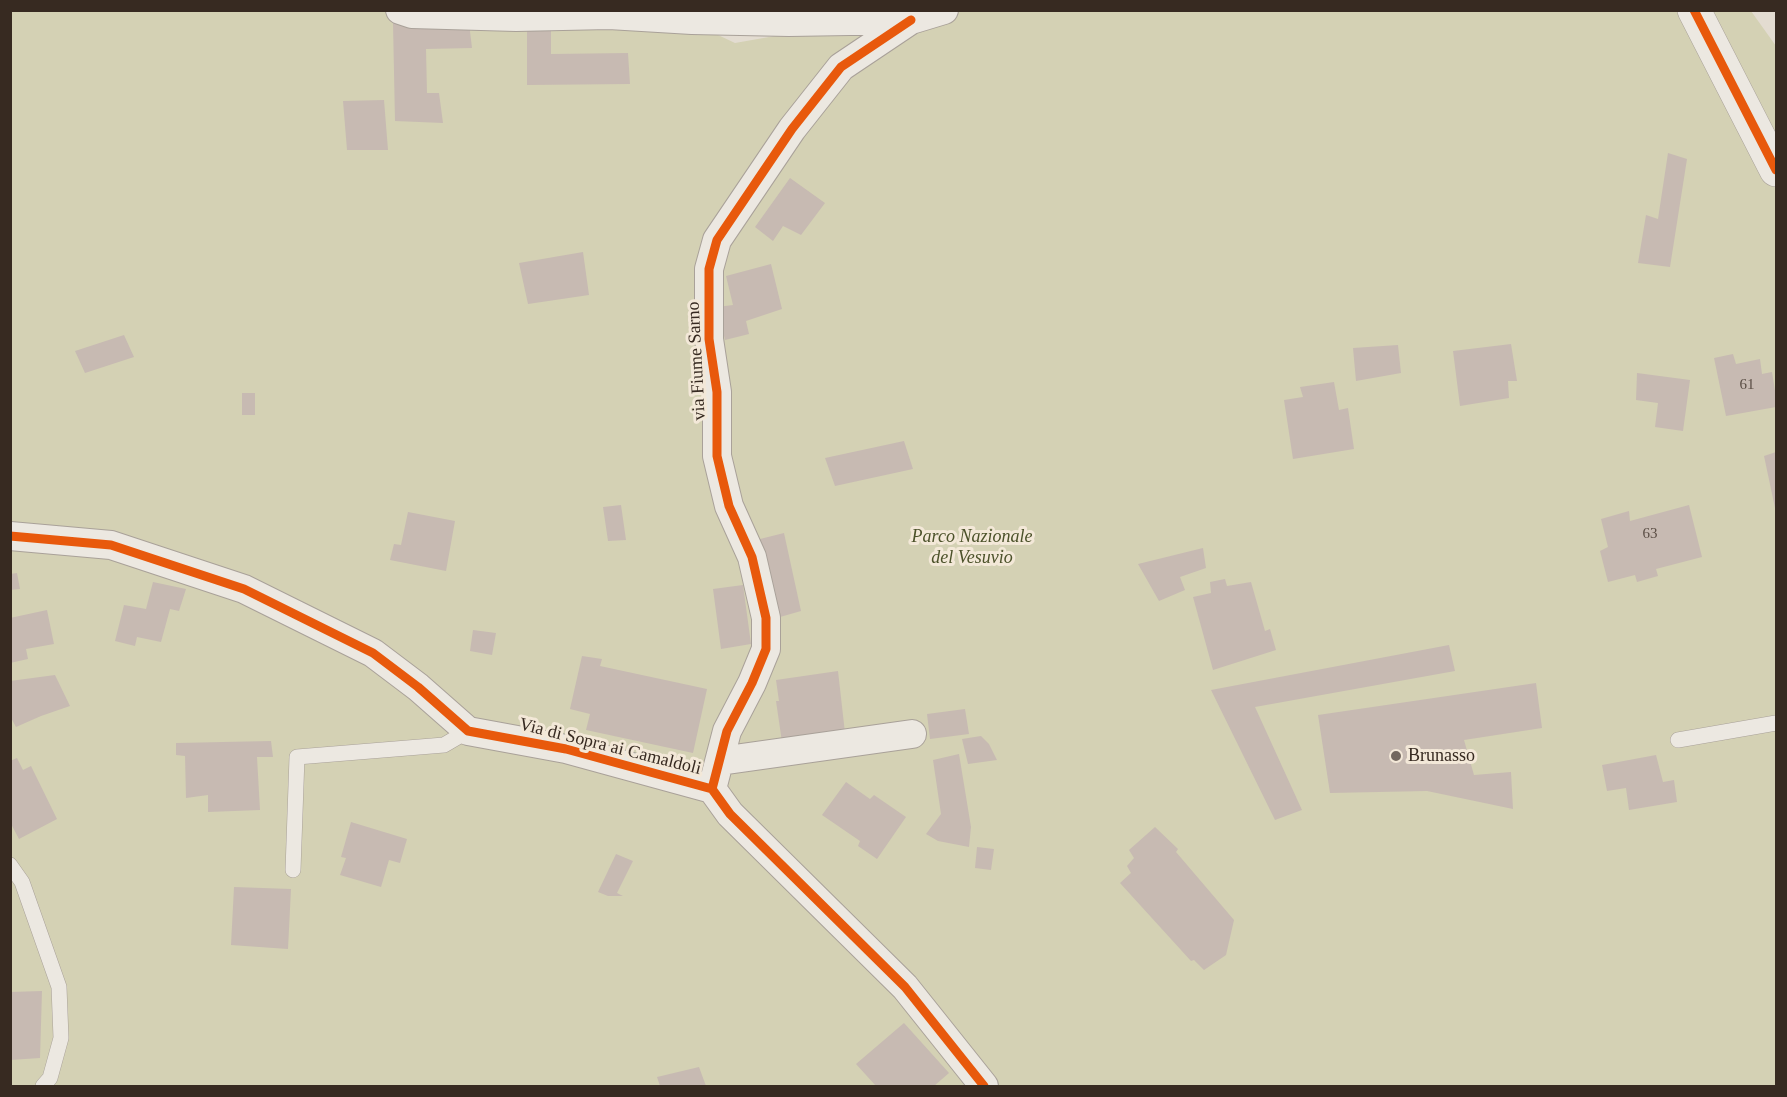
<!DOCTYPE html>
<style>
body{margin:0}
#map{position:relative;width:1787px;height:1097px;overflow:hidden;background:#e3dcd1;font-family:Georgia,serif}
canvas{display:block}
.frame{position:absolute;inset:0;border:12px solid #372a21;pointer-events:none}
</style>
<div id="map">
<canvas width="1787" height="1097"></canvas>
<div class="frame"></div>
</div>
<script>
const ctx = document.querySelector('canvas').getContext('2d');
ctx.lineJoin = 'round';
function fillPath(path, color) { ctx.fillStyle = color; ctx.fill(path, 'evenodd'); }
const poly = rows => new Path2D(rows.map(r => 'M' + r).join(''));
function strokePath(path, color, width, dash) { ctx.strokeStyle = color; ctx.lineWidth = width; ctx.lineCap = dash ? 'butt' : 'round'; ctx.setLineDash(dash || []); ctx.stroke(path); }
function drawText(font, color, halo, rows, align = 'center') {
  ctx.font = font + ' Georgia,serif'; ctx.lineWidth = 6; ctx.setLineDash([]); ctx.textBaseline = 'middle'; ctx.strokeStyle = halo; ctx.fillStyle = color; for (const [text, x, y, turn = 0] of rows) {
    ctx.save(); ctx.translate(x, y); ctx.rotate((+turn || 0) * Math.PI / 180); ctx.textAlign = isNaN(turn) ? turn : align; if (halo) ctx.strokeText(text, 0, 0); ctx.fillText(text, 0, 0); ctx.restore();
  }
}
const green = poly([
 [665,10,735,43,826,27,900,10,1751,11,1776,46,1776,1086,11,1086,10,11]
]);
const building = poly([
 [393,23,469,23,472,48,426,49,427,93,439,93,443,123,395,121],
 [527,25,551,25,551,54,628,53,630,84,527,85],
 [384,100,388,150,347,150,343,101],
 [1668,153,1687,159,1670,267,1638,263,1646,215,1658,219],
 [790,178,825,203,801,235,783,226,773,241,755,227],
 [583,252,589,295,528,304,519,263],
 [771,264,782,309,746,321,749,334,725,340,717,307,733,305,726,276],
 [124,335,134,357,85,373,75,351],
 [1511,344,1517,381,1508,381,1509,398,1460,406,1453,351],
 [1398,345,1401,373,1356,381,1353,348],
 [1733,354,1736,364,1760,359,1762,374,1772,372,1776,397,1776,407,1726,416,1714,358],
 [1637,373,1690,380,1683,431,1655,427,1658,403,1636,400],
 [1334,382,1339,410,1348,408,1354,449,1293,459,1284,400,1303,397,1300,387],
 [242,393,255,393,255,415,242,415],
 [904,441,913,469,835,486,825,458],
 [1776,452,1776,508,1775,508,1764,456],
 [621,505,626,540,608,541,603,507],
 [1689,505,1702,557,1656,569,1658,576,1637,582,1635,575,1608,582,1600,551,1608,547,1601,519,1629,511,1630,521],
 [408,512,455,521,446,571,390,560,394,544,401,545],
 [784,533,801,611,773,619,756,540],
 [1203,548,1206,568,1180,577,1185,590,1159,601,1138,564],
 [17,573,20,589,10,590,10,574],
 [1225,579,1227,586,1251,582,1265,631,1270,629,1276,650,1213,670,1193,597,1211,593,1210,582],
 [153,582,186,589,179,611,170,609,161,642,137,637,135,646,115,641,124,605,146,609],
 [743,585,751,644,721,649,713,589],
 [47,610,54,644,26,649,28,659,10,663,10,626,12,626,10,618],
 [473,630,496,633,492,655,470,651],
 [1449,645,1455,671,1255,707,1302,810,1275,820,1211,690],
 [582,656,602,659,600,666,707,689,693,753,586,730,590,714,570,709],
 [838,671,845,733,782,742,776,701,779,701,776,680],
 [55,675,70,706,41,716,16,727,10,716,10,681],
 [1536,683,1542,728,1464,740,1474,775,1511,772,1513,809,1427,791,1330,793,1318,715],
 [965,709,969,734,930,739,927,714],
 [981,736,989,744,997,760,968,764,962,739],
 [271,741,273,757,257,757,260,810,208,812,208,795,186,798,185,756,176,755,176,743],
 [959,754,971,827,969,847,938,841,926,834,941,814,933,760],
 [1656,755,1663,782,1674,780,1677,802,1629,810,1626,788,1607,791,1602,765],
 [17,758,23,770,31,766,57,819,19,839,10,822,10,761],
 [846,782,870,799,874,795,906,817,877,859,858,846,860,841,822,815],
 [351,822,407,839,400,863,389,860,381,887,340,875,346,858,341,857],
 [1155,827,1178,849,1176,852,1234,920,1226,955,1204,970,1194,960,1191,961,1120,883,1131,873,1127,866,1134,858,1129,850],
 [977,847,994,849,991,870,975,868],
 [616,854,633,861,617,893,623,896,608,896,598,892],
 [234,887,291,889,288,949,231,945],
 [42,991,40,1058,10,1060,10,992],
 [904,1023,949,1073,934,1086,876,1086,856,1064],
 [699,1067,706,1086,660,1086,657,1077]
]);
const service = poly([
 [1678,740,1776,723],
 [10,865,22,882,59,987,61,1038,50,1078,43,1086],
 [293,870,297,757,444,745,468,731]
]);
const minor = poly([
 [400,10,412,14,516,17,609,15,692,20,789,22,911,20,944,10],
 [911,20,841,67,792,129,717,240,709,269,709,339,717,392,717,456,729,506,752,557,766,618,766,649,752,683,727,731,712,789,730,814,905,987,984,1086],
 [10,536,111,545,244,589,373,653,418,687,468,731,566,749,712,789],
 [720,761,912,734]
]);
const tertiary = poly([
 [1694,10,1776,170]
]);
const cycleway = poly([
 [1694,10,1776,170],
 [911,20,841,67,792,129,717,240,709,269,709,339,717,392,717,456,729,506,752,557,766,618,766,649,752,683,727,731,712,789,730,814,905,987,984,1086],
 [10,536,111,545,244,589,373,653,418,687,468,731,566,749,712,789]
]);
const markers = [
 [1396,756,6,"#73685f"]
];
const numberNames = [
 ["61",1747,385],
 ["63",1650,534]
];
const streetNames = [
 ["via Fiume Sarno",697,361,-93],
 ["Via di Sopra ai Camaldoli",610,747,14]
];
const parkNames = [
 ["Parco Nazionale",972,537],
 ["del Vesuvio",972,558]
];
const poiNames = [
 ["Brunasso",1408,756]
];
fillPath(green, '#d4d1b4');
fillPath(building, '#c7bab2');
strokePath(service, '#a9a199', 16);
strokePath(minor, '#a9a199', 30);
strokePath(tertiary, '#a9a199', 34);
strokePath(service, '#ece8e1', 15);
strokePath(minor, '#ece8e1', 28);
strokePath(tertiary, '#ece8e1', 33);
strokePath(cycleway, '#e8590c', 9);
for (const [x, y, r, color] of markers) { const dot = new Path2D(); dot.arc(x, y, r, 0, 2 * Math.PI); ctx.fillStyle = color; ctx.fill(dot); strokePath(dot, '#f3e8d8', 2); }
drawText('15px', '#5b4e45', null, numberNames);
drawText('18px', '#372a21', '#f3e8d8', streetNames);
drawText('italic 18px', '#4c522a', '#f3e8d8', parkNames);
drawText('18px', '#372a21', '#f3e8d8', poiNames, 'left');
</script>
